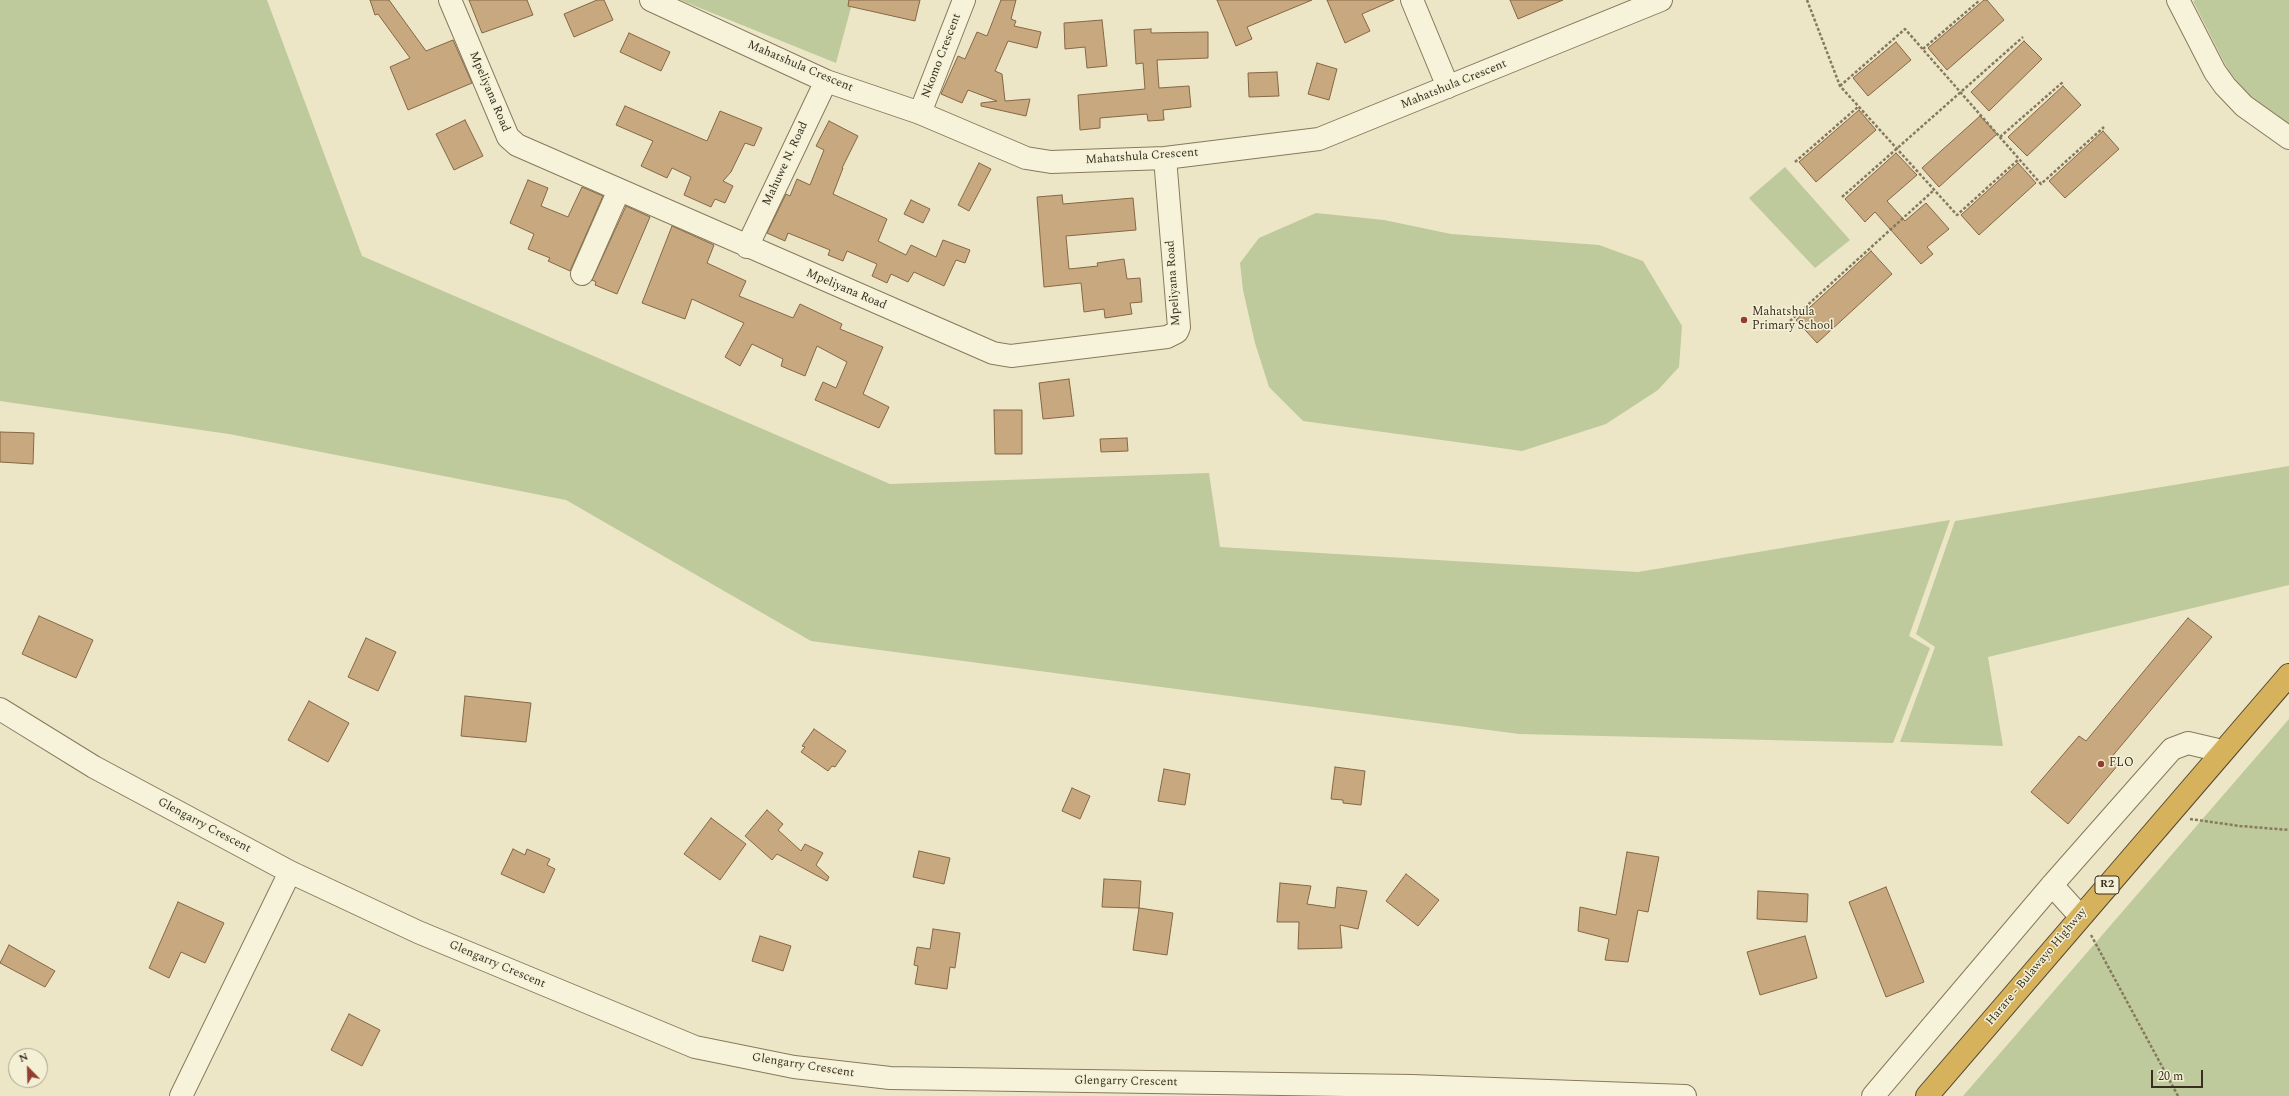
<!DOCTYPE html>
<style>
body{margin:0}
#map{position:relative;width:2289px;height:1096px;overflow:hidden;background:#ece6c7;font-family:Spectral,serif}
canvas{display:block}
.north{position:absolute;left:8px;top:1048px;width:40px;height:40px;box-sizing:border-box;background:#f4f0d6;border:1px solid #a9a38d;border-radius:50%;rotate:337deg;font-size:11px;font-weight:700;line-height:16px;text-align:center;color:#382f20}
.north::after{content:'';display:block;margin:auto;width:14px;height:18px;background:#933d30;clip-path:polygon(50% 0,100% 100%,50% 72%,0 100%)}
.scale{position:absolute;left:2151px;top:1070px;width:52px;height:18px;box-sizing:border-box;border:2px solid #382f20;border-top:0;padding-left:5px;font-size:12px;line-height:14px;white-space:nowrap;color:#382f20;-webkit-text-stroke:3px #f4f0d6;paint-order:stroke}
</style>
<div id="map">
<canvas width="2289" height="1096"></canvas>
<div class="north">N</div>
<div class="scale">20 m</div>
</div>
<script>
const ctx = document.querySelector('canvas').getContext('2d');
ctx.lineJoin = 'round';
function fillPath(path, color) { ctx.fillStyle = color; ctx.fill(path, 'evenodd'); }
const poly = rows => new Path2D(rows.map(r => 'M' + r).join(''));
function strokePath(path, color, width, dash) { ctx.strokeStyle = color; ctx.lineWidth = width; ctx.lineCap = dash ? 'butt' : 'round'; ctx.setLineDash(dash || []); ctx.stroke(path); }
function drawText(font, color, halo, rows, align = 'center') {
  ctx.font = font + ' Spectral,serif'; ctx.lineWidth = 3; ctx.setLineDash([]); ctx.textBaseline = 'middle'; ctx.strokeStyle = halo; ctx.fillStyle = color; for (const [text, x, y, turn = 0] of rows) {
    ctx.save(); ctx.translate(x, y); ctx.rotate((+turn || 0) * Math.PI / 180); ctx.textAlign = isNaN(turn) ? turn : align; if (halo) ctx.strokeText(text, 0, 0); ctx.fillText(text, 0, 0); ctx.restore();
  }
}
const green = poly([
 [0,0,267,0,362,256,890,484,1209,473,1220,547,1638,572,1950,520,1909,636,1930,648,1893,743,1519,734,811,641,566,500,229,434,0,401],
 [680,0,853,0,836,63],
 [2195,0,2289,0,2289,124,2253,100,2229,72,2193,1],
 [1785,167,1850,240,1815,268,1749,198],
 [1316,213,1384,220,1451,234,1599,245,1643,261,1682,326,1679,367,1658,390,1606,424,1522,451,1303,421,1269,387,1255,343,1243,290,1240,263,1259,238],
 [2289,466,2289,585,1988,657,2003,746,1900,742,1935,647,1916,634,1955,521],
 [2289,719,2289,1096,1963,1096]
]);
const building = poly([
 [370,0,389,0,426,51,453,40,472,83,408,110,390,67,410,58,378,14,375,15,370,0],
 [469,0,527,0,533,15,482,33,469,0],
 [597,0,604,0,613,20,574,37,564,14,597,0],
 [849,0,920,0,915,21,848,6,849,0],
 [1001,0,1016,0,1011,19,1016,21,1014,26,1041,32,1037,48,1008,41,995,71,1002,74,1005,101,1030,99,1026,116,981,106,981,103,997,101,968,90,962,103,941,94,958,56,965,59,977,32,987,36,1001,0],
 [1217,0,1312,0,1247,27,1252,39,1236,46,1217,0],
 [1327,0,1394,0,1362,14,1370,31,1345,43,1327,0],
 [1510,0,1563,0,1518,19,1510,0],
 [1984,0,1987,0,2004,20,1947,70,1928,48,1984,0],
 [1102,20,1107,66,1087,68,1085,47,1065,49,1064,23,1102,20],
 [1151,29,1151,33,1208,32,1208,58,1157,60,1159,88,1189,86,1191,107,1163,110,1164,120,1148,121,1147,114,1100,118,1100,128,1080,130,1078,95,1145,89,1143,63,1136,64,1134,30,1151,29],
 [629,33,670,52,661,71,620,52,629,33],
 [2024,41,2042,59,1989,111,1971,92,2024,41],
 [1896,42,1911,60,1868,96,1853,78,1896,42],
 [1317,63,1337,69,1329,100,1308,94,1317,63],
 [1277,72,1279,96,1249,97,1248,73,1277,72],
 [2063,86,2081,105,2027,156,2008,137,2063,86],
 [625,106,707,141,720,111,762,128,754,146,745,143,731,172,723,181,733,186,725,203,715,199,711,207,684,195,691,177,672,168,667,178,641,166,653,141,616,125,625,106],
 [1859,110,1876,130,1816,182,1799,162,1859,110],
 [1980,116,1997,134,1939,187,1922,168,1980,116],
 [465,120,483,156,454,170,436,134,465,120],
 [829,121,858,136,842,168,843,168,833,194,887,219,878,241,906,255,911,245,936,257,943,240,970,250,965,263,956,260,944,286,914,272,908,282,891,274,887,283,872,276,877,264,847,251,843,261,828,255,830,250,788,233,785,241,767,233,786,194,790,196,797,179,810,185,824,150,816,146,829,121],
 [2103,131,2119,149,2065,198,2049,181,2103,131],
 [1896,153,1917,175,1887,201,1905,221,1926,203,1949,229,1927,247,1933,254,1921,264,1875,212,1865,222,1845,199,1896,153],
 [979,163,991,169,969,211,958,205,979,163],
 [2018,163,2036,183,1979,235,1961,215,2018,163],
 [528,180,548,188,541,206,568,217,582,187,603,196,570,271,548,261,550,258,528,249,534,234,510,223,528,180],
 [1062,195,1063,204,1133,198,1136,230,1066,236,1069,269,1098,266,1097,263,1124,259,1127,279,1140,278,1142,302,1130,303,1132,314,1105,318,1104,309,1084,312,1081,283,1044,287,1037,197,1062,195],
 [911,200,930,209,923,223,904,214,911,200],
 [626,206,650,217,617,294,595,285,596,282,592,280,626,206],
 [672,226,714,245,707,263,746,281,739,296,793,318,800,304,842,324,840,329,883,347,863,394,889,407,879,428,815,400,823,382,836,388,847,362,817,346,805,376,781,366,783,359,752,344,740,366,725,357,744,323,692,299,685,319,642,303,672,226],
 [1871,251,1892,274,1817,343,1796,320,1871,251],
 [1069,379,1074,416,1043,419,1039,383,1069,379],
 [994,410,1022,410,1022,454,995,454,994,410],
 [0,432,34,433,33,464,0,462,0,432],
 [1127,438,1128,451,1101,452,1100,439,1127,438],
 [39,616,93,640,76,678,22,654,39,616],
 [2188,618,2212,637,2110,759,2118,765,2068,824,2031,792,2079,736,2086,741,2188,618],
 [366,638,396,652,378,691,348,677,366,638],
 [465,696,531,703,526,742,461,736,465,696],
 [309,701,349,723,328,762,288,740,309,701],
 [814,729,846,751,835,767,832,766,828,771,801,752,805,747,802,746,814,729],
 [1335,767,1365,771,1361,805,1343,803,1343,800,1331,799,1335,767],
 [1164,769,1190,774,1185,805,1158,801,1164,769],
 [1072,788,1090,796,1080,819,1062,811,1072,788],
 [767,810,783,824,778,830,801,851,805,844,823,853,816,865,829,877,827,881,777,854,772,860,745,836,767,810],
 [711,818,746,844,720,880,684,854,711,818],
 [513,849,525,855,527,849,550,859,547,865,555,869,544,893,501,874,513,849],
 [919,851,950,858,944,884,913,877,919,851],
 [1627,852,1659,857,1648,912,1638,910,1628,962,1605,960,1609,939,1578,931,1580,907,1616,915,1627,852],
 [1406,874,1439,900,1418,926,1386,901,1406,874],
 [1104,879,1141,881,1139,908,1102,907,1104,879],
 [1280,883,1311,886,1307,904,1335,908,1337,887,1367,891,1358,929,1340,925,1342,948,1298,949,1299,922,1277,922,1280,883],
 [1886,887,1924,982,1886,997,1849,902,1886,887],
 [1758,891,1808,894,1807,922,1757,919,1758,891],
 [178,902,224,923,205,963,181,952,169,978,149,968,178,902],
 [1139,908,1173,913,1167,955,1133,950,1139,908],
 [933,929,960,933,955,968,950,967,947,989,915,984,918,966,914,965,917,947,930,949,933,929],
 [760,936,791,946,783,971,752,961,760,936],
 [1805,936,1817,978,1760,995,1747,952,1805,936],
 [9,945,55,971,45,987,0,963,9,945],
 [349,1014,380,1030,362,1066,331,1050,349,1014]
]);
const path = poly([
 [1807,0,1840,86,1957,215,2019,159],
 [1923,49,1980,0],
 [1840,86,1905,29,2041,184,2104,127],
 [2000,137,2064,81],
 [1795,162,1859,106],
 [1842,197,2023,37],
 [1790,321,1934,190],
 [2190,819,2240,826,2289,830],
 [2091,935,2178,1096]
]);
const minor = poly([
 [450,0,508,137,517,145,993,353,1011,356,1167,337,1177,332,1179,327,1165,158],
 [651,0,826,81,920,113,1026,158,1051,162,1165,158,1319,139,1661,0],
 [1412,0,1448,87],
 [2178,0,2215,72,2225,86,2244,106,2289,138],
 [920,113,964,0],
 [747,247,826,81],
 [582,274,619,190],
 [0,709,94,767,290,872,418,932,695,1047,794,1067,890,1078,1412,1086,1685,1096],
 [2052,885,2080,916],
 [181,1096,290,872],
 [1873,1096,2052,885,2172,749,2188,743,2222,751]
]);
const highway = poly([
 [1927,1096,2289,675]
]);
const markers = [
 [1744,320,4,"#933d30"],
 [2101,764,4,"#933d30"]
];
const shields = [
 [2107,885,24]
];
const shieldNames = [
 ["R2",2107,885]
];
const streetNames = [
 ["Nkomo Crescent",942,56,-69],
 ["Mahatshula Crescent",800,67,23],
 ["Mahatshula Crescent",1454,85,-22],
 ["Mpeliyana Road",489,92,67],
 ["Mahatshula Crescent",1142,157,-4],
 ["Mahuwe N. Road",786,164,-65],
 ["Mpeliyana Road",1174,283,-94],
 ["Mpeliyana Road",846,290,23],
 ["Glengarry Crescent",204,826,28],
 ["Glengarry Crescent",497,965,23],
 ["Harare - Bulawayo Highway",2037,967,-50],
 ["Glengarry Crescent",803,1066,9],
 ["Glengarry Crescent",1126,1082,1]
];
const poiNames = [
 ["Mahatshula",1752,313],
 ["Primary School",1752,327],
 ["FLO",2109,764]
];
fillPath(green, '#beca9b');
fillPath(building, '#c8a87f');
strokePath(building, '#856744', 1);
strokePath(minor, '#87795d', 24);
strokePath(highway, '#554731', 24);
strokePath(path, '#87795d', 2.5, [3, 2]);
strokePath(minor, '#f7f3da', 22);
strokePath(highway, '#d7b25c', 22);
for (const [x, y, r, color] of markers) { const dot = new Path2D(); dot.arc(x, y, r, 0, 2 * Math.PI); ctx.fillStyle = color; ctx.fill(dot); strokePath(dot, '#f4f0d6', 1.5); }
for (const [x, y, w] of shields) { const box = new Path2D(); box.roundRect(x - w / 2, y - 9, w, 18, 3); ctx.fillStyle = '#f4f0d6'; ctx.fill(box); strokePath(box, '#382f20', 1); }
drawText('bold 11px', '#382f20', null, shieldNames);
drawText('12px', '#382f20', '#f4f0d6', streetNames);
drawText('12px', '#382f20', '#f4f0d6', poiNames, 'left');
</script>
